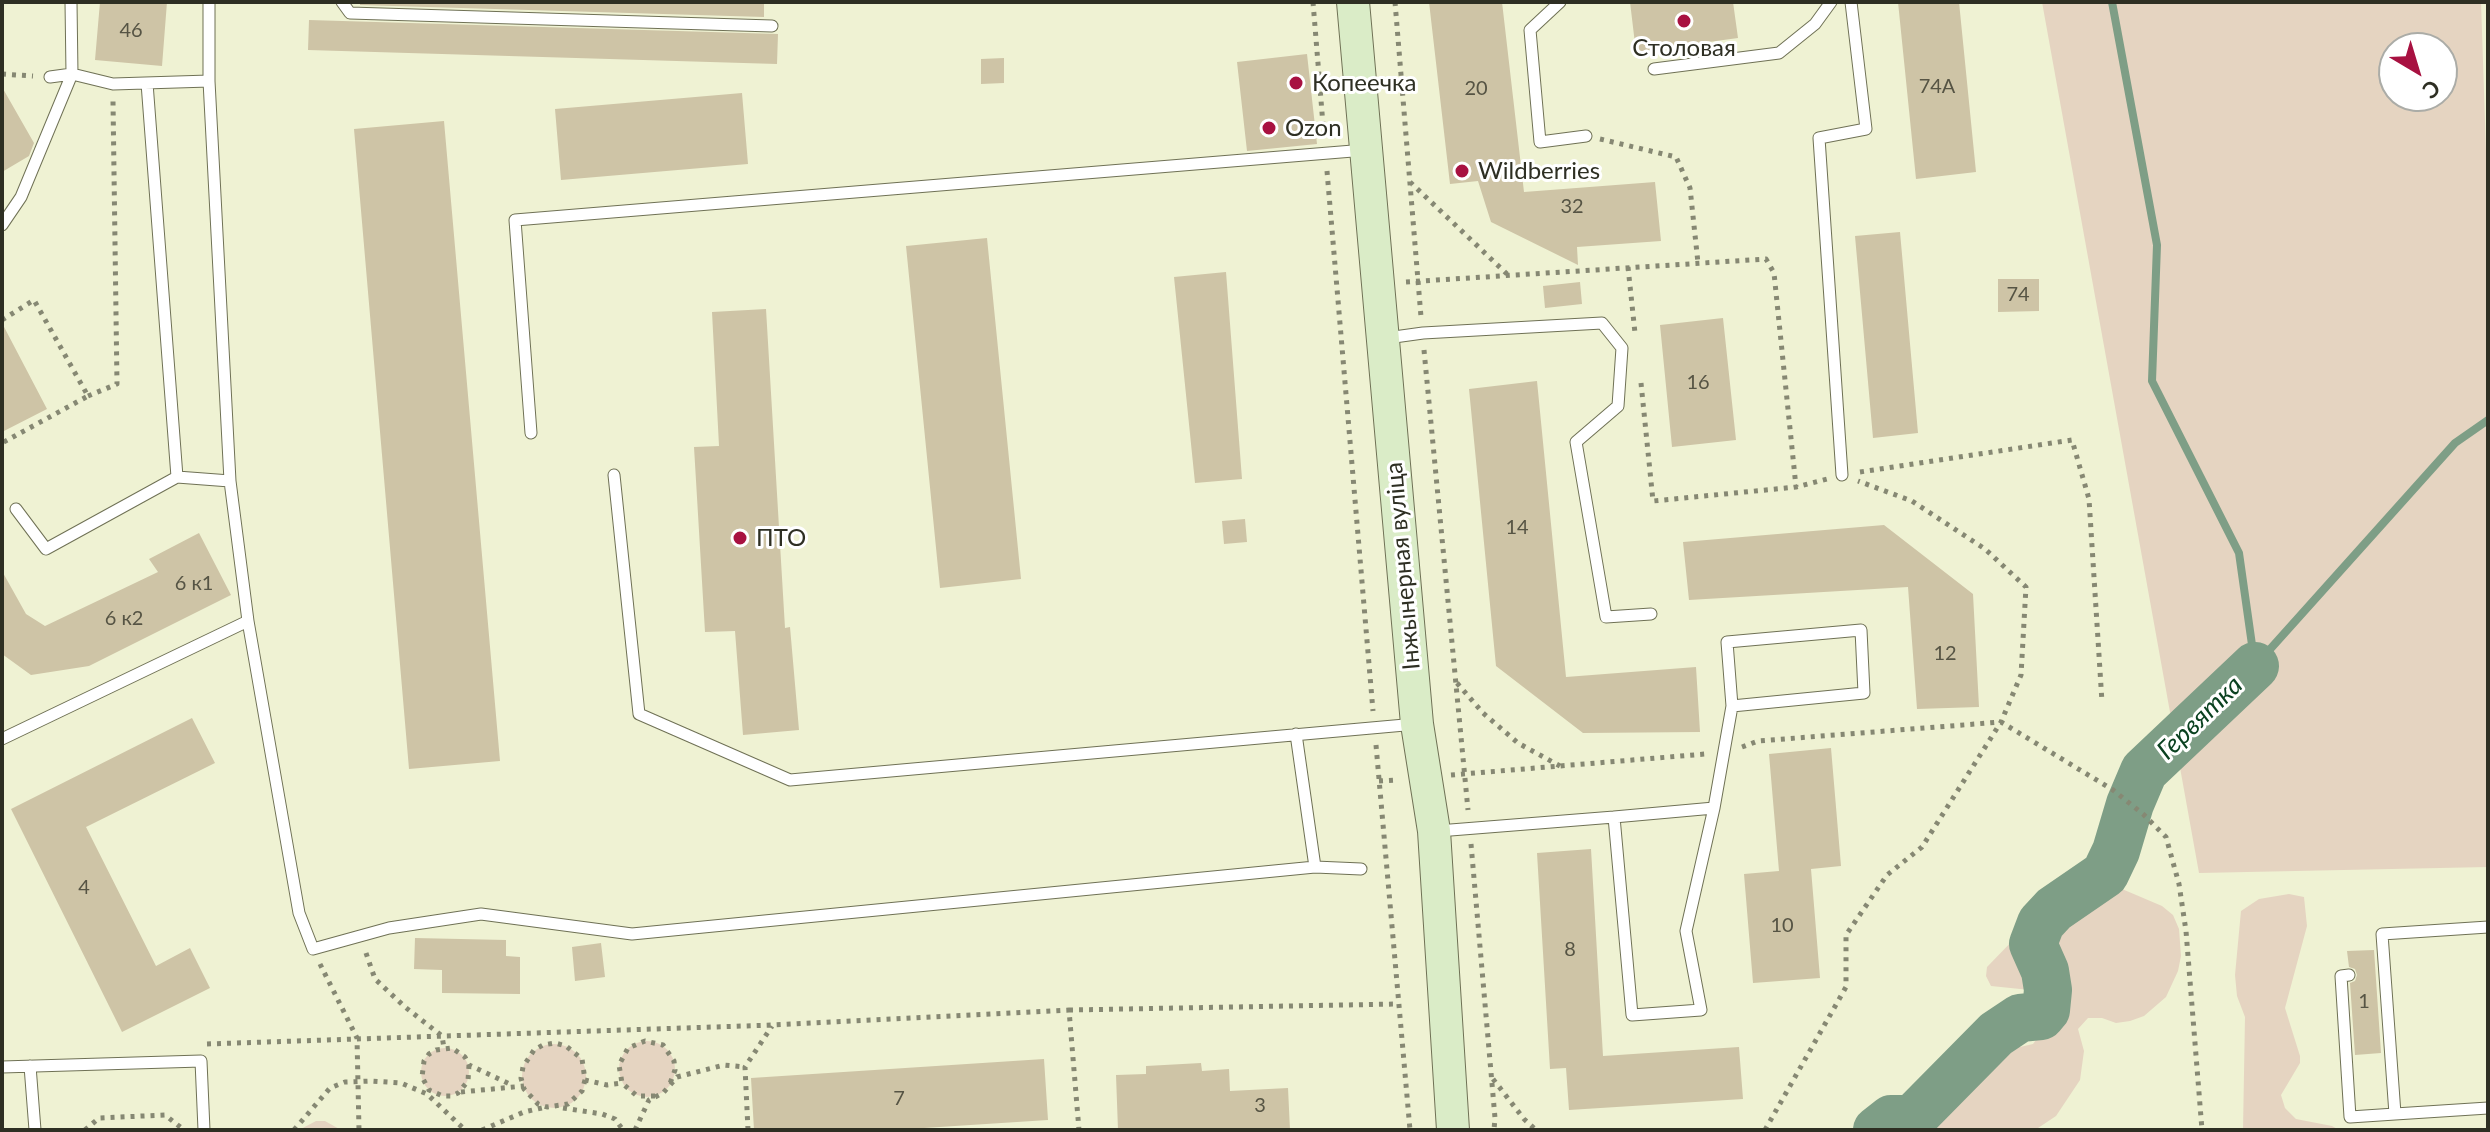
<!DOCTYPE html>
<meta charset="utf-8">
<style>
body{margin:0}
#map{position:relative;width:2490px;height:1132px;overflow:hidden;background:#eff2d3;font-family:Lato,sans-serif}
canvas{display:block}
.frame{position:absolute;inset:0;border:4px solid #2e2f23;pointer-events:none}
.north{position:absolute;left:2378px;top:32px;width:80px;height:80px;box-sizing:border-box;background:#fff;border:2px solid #abaca7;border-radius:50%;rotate:142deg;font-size:22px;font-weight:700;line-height:32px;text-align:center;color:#2e2f23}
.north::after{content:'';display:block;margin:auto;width:28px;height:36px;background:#a81141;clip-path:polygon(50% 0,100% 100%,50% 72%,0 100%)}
</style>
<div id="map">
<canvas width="2490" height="1132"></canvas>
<div class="frame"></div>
<div class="north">С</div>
</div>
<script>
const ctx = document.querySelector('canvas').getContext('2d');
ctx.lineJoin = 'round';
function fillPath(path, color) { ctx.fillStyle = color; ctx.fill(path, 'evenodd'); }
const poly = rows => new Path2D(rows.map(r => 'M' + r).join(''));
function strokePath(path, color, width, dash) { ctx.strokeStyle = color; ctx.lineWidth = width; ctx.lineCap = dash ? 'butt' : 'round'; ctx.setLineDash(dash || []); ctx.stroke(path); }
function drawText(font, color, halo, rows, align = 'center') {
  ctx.font = font + ' Lato,sans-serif'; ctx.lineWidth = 6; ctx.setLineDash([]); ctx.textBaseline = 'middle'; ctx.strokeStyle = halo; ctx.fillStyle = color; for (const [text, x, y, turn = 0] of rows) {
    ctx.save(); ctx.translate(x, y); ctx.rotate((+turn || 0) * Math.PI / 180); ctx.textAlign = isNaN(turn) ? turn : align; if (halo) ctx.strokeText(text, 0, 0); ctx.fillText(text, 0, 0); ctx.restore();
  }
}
const green = poly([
 [2042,2,2481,2,2488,211,2488,867,2199,873],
 [2394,48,2442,48,2442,96,2394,96],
 [2078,874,2093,874,2116,882,2122,889,2162,906,2173,915,2179,929,2181,956,2178,971,2166,997,2144,1016,2130,1021,2116,1023,2102,1018,2088,1018,2078,1029,2084,1051,2080,1080,2056,1116,2035,1130,1909,1130,1902,1124,1905,1112,1924,1093,1960,1045,2020,1047,2033,1044,2042,1032,2049,1012,2042,999,2030,990,1991,986,1986,976,1987,967,2018,935,2045,901],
 [2289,894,2304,897,2307,926,2285,1008,2300,1056,2300,1063,2281,1095,2285,1108,2296,1119,2332,1126,2339,1130,2243,1130,2245,1017,2237,996,2235,975,2241,911,2259,899],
 '619 1069a28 28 0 1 1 56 0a28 28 0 1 1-56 0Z',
 '522 1076a32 32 0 1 1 64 0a32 32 0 1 1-64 0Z',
 '421 1072a24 24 0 1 1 48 0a24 24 0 1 1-48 0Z',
 [316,1121,325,1121,341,1130,299,1130]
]);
const stream = poly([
 [2112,2,2157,245,2152,381,2239,553,2255,666],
 [2255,666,2455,443,2488,420]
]);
const river = poly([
 [1877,1130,1891,1119,1906,1119,1915,1116,1996,1034,2020,1018,2041,1016,2046,1010,2048,990,2045,971,2033,944,2041,923,2054,909,2105,874,2116,851,2130,804,2144,771,2255,666]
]);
const building = poly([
 [100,2,167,2,162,66,95,60],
 [360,2,764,2,764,17,360,5],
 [1429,2,1502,2,1524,192,1655,182,1661,241,1577,247,1578,265,1491,222,1478,181,1450,184],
 [1630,2,1733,2,1738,38,1636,52],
 [1898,2,1959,2,1976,172,1916,179],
 [309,20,778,34,777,64,308,50],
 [1307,54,1317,144,1247,151,1237,62],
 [1004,58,1004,83,981,84,981,59],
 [2,87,34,143,29,156,2,172],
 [742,93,748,164,561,180,555,109],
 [444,121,500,761,409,769,354,129],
 [1900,232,1918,433,1873,438,1855,236],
 [987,238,1021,579,940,588,906,246],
 [1226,272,1242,479,1195,483,1174,277],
 [1998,279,2039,279,2039,311,1998,312],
 [1580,282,1582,304,1545,308,1543,286],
 [766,309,785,628,790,627,799,730,743,735,735,631,705,632,694,447,719,446,712,312],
 [1723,318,1736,440,1672,447,1660,325],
 [2,323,47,409,2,432],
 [1537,381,1566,677,1696,667,1700,732,1583,733,1496,666,1469,389],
 [1245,519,1247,542,1224,544,1222,521],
 [1884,525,1973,594,1979,707,1917,709,1908,587,1689,600,1683,542],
 [199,533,231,595,89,666,31,675,2,654,2,571,26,614,45,626,158,572,149,559],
 [192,718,215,763,86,827,156,966,190,948,210,988,122,1032,11,809],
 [1831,748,1841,866,1811,869,1820,978,1753,983,1744,874,1779,871,1769,754],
 [1591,849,1603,1056,1739,1047,1743,1099,1569,1110,1566,1068,1550,1069,1537,853],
 [415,938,506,940,506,956,520,957,520,994,442,993,442,970,414,969],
 [601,943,605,977,575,981,572,947],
 [2374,950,2381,1053,2355,1055,2350,983,2355,981,2357,975,2355,969,2349,967,2347,951],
 [1044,1059,1048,1120,893,1130,754,1130,751,1078],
 [1201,1063,1202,1071,1229,1069,1230,1091,1288,1088,1290,1130,1118,1130,1116,1075,1146,1074,1146,1066]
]);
const path = poly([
 [1313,2,1324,137],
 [1395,2,1421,317],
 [2,74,33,76],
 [1600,139,1676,157,1690,188,1698,263],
 [1327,171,1373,711],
 [1410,182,1507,274],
 [1628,267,1635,333],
 [1406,282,1766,259,1774,273,1796,487],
 [2,320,34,300,88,396,2,443],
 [1424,350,1468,810],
 [1641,383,1653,501,1796,487,1827,479],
 [88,396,117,384,113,101],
 [1860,472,2072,440,2089,499,2102,702],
 [1457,683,1483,713,1518,743,1560,766],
 [1376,745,1410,1130],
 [1742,747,1758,741,2001,722,2113,790,2143,814,2166,837,2179,884,2186,931,2202,1130],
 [1451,775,1705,754],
 [1379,781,1398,780],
 [1471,844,1495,1118,1494,1130],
 [366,953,375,979,405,1007,442,1036,444,1048],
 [320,964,357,1038,359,1130],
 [1069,1010,1398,1004],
 [207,1044,773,1025,1069,1010,1079,1130],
 [469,1065,468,1081,458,1093,451,1096,443,1096,429,1090,422,1077,424,1061,429,1054,436,1050,452,1048,465,1057,469,1065,512,1085],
 [1493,1079,1524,1119,1536,1130],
 [585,1080,582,1091,568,1104,547,1107,538,1104,524,1089,521,1078,523,1067,534,1050,543,1045,555,1043,566,1046,582,1059,585,1080,607,1085,622,1083],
 [461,1092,524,1086],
 [655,1096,637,1096,622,1083,619,1065,628,1048,645,1041,663,1045,674,1061,675,1070,669,1086],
 [563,1108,602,1114,615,1119,623,1130],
 [85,1130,99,1118,165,1115,184,1130],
 [294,1130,330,1088,345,1082,371,1081,401,1083,427,1094,465,1130],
 [482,1130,524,1112,546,1107],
 [635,1130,649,1100,663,1093,677,1077,724,1065,745,1067],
 [748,1130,745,1067,772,1026],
 [1765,1130,1846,987,1846,935,1887,875,1922,847,2001,722,2021,675,2026,587,1985,549,1912,501,1858,481]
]);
const lane = poly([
 [209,2,209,81,230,481,248,621,299,913,313,949,389,928,481,914,632,934,1315,867,1361,869],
 [342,2,350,13,772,26],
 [1560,2,1530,30,1540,142,1586,136],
 [1654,69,1779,53,1815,24,1831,2],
 [50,77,72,74,113,84,209,81],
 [2,225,21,197,72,74,71,2],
 [1387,338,1423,333,1602,323,1622,348,1618,406,1576,442,1606,617,1651,614],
 [531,433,515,220,1365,150],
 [614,475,639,714,790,780,1416,724],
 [1842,475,1819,138,1866,129,1851,2],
 [177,477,230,481],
 [16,509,46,549,177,477,147,83],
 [1296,734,1315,867],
 [2,739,248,621],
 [1614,817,1714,808],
 [1438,831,1614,817,1632,1015,1701,1010,1686,931,1714,808,1732,706,1864,693,1861,630,1727,642,1732,706],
 [2488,927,2382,934,2395,1114,2488,1108],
 [2349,975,2341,976,2350,1117,2395,1114],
 [30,1066,35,1130],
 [2,1067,201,1061,204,1130]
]);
const secondary = poly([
 [1353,2,1417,724,1434,831,1453,1130]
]);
const markers = [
 [1684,21,8,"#a81141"],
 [1296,83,8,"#a81141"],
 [1269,128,8,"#a81141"],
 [1462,171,8,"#a81141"],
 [740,538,8,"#a81141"]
];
const numberNames = [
 ["46",131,31],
 ["74А",1937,87],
 ["20",1476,89],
 ["32",1572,207],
 ["74",2018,295],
 ["16",1698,383],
 ["14",1517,528],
 ["6 к1",194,584],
 ["6 к2",124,619],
 ["12",1945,654],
 ["4",84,888],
 ["10",1782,926],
 ["8",1570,950],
 ["1",2364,1002],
 ["7",899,1099],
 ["3",1260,1106]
];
const poiNames = [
 ["Столовая",1684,48,"center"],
 ["Копеечка",1312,83],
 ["Ozon",1285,128],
 ["Wildberries",1478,171],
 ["ПТО",756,538]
];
const streetNames = [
 ["Інжынерная вуліца",1403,566,-95]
];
const waterNames = [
 ["Гервятка",2200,718,-44]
];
fillPath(green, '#e5d4c1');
strokePath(stream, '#7e9e86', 8);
strokePath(river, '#7e9e86', 48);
fillPath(building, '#cec4a6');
strokePath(lane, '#6f7155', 13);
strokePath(secondary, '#6f7155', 34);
strokePath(path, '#868873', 5, [4, 6]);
strokePath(lane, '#fff', 11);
strokePath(secondary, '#daecc7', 32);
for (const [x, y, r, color] of markers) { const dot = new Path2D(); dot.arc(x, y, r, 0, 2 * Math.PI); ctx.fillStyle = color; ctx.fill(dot); strokePath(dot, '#fff', 3); }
drawText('20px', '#565444', null, numberNames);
drawText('24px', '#2e2f23', '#fff', poiNames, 'left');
drawText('24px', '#2e2f23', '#fff', streetNames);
drawText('italic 26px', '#0a4120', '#fff', waterNames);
</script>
